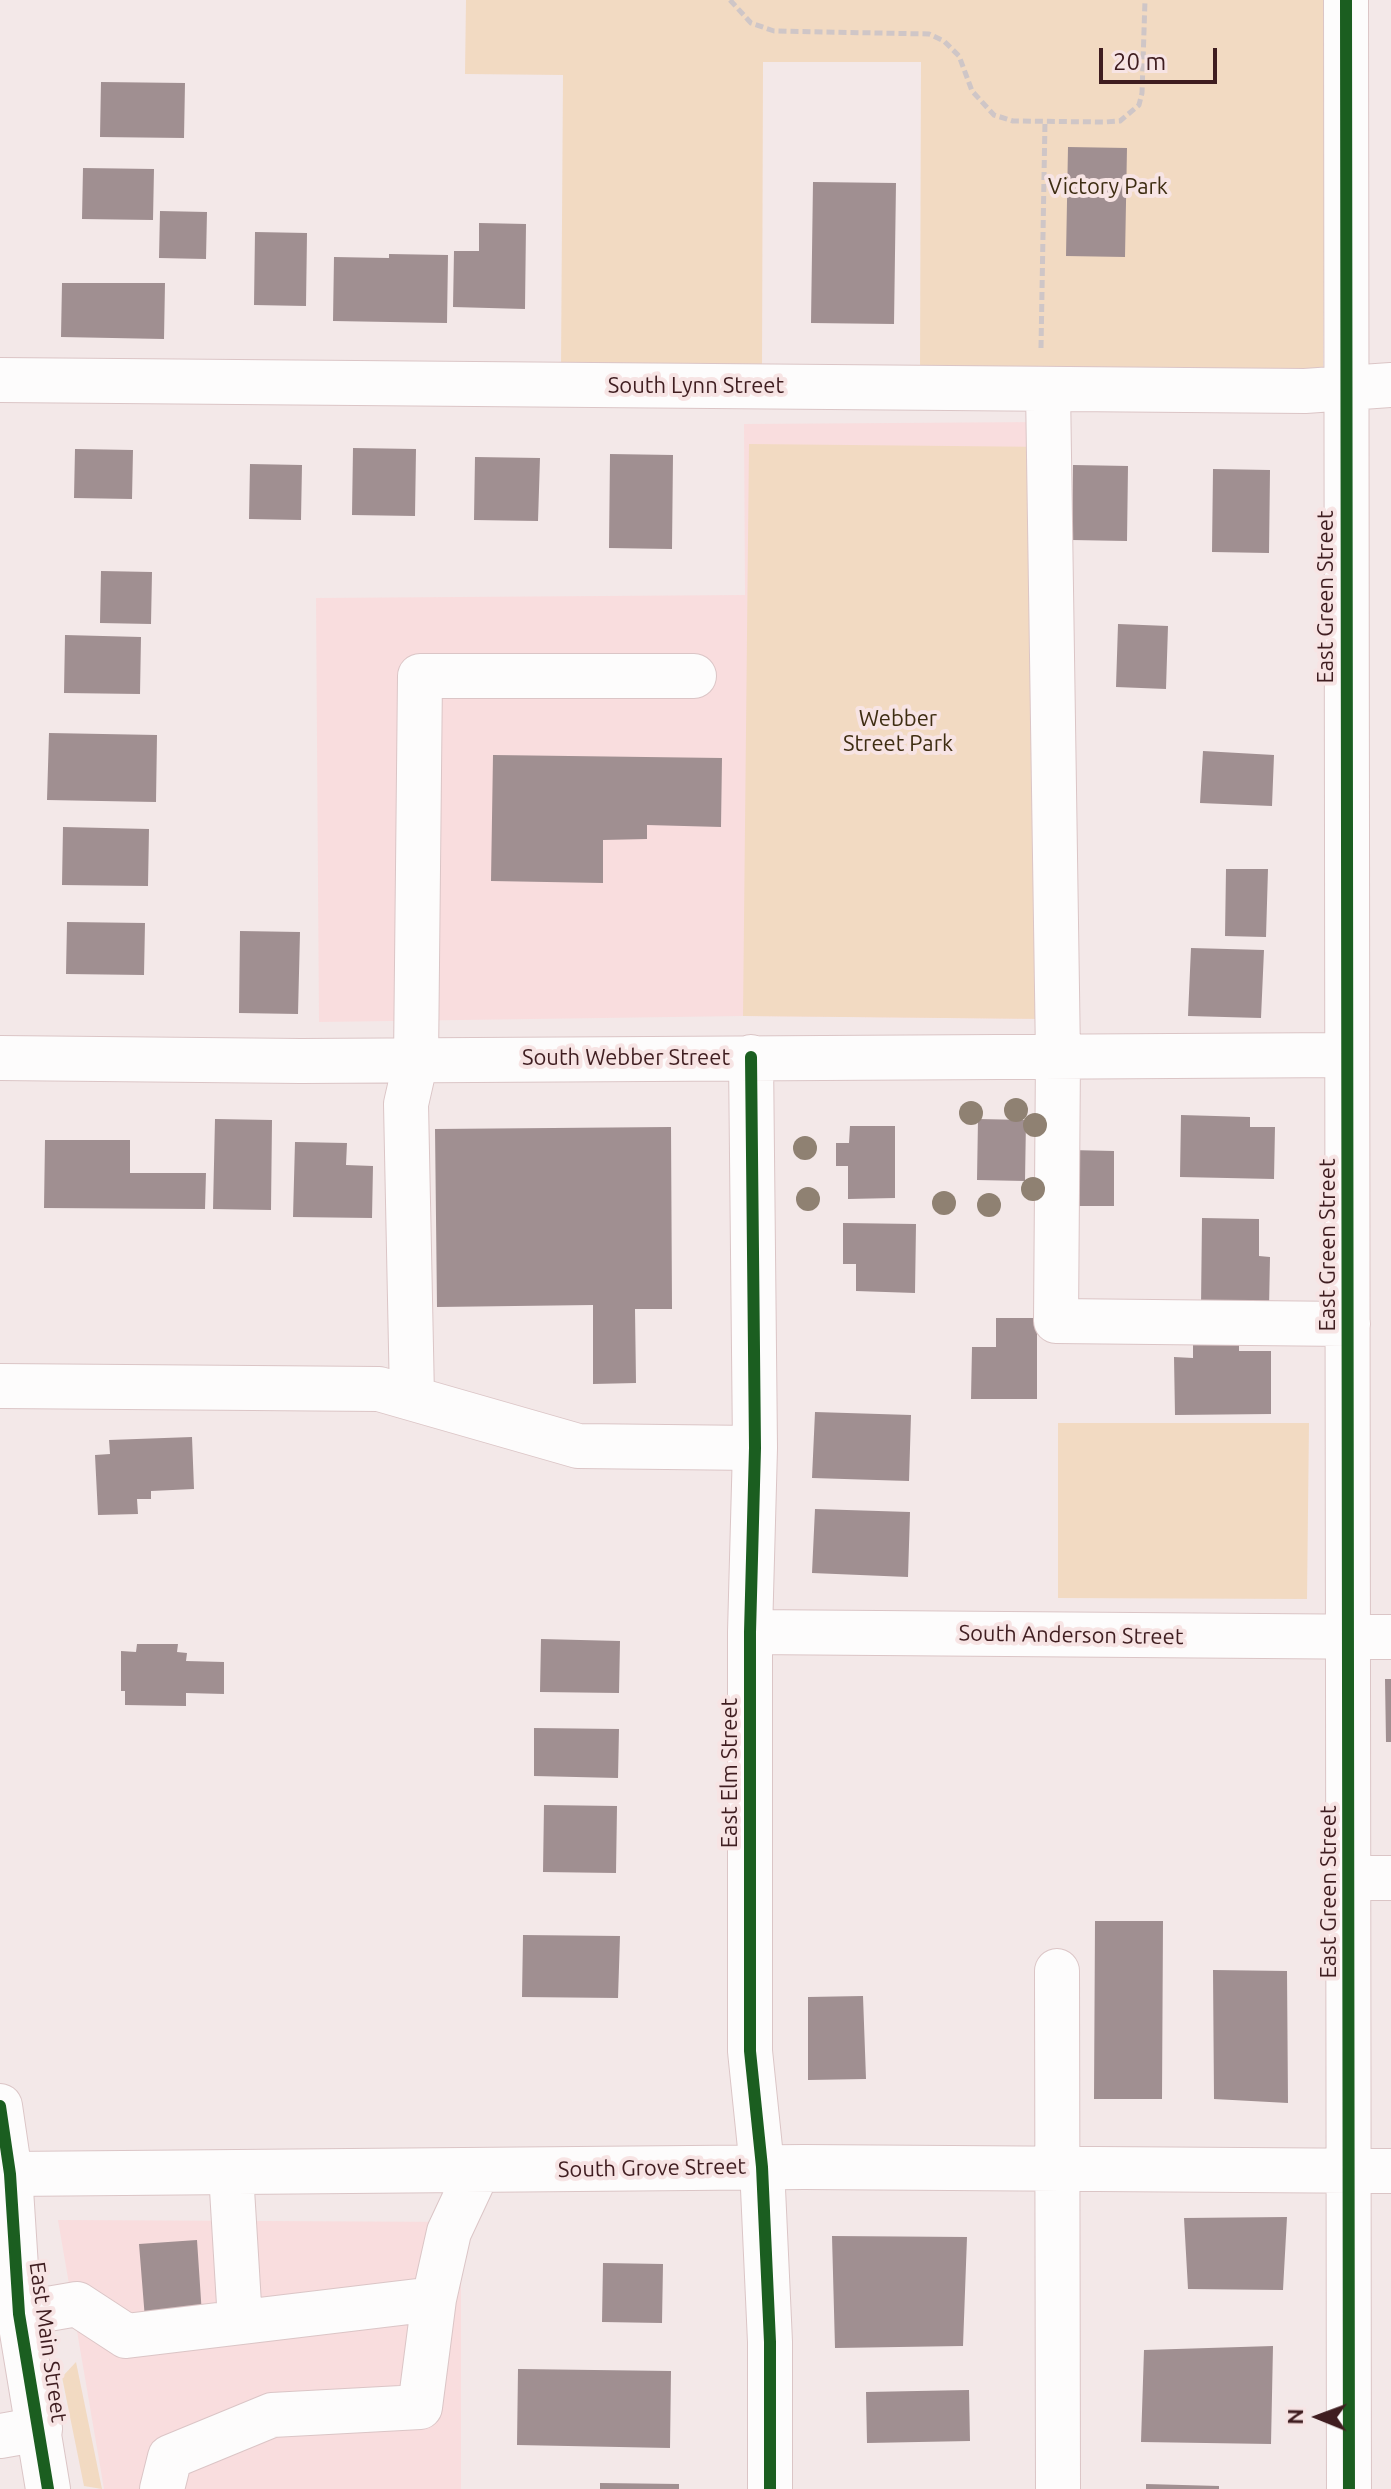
<!DOCTYPE html>
<style>
body{margin:0}
#map{position:relative;width:1391px;height:2489px;overflow:hidden;background:#f3e8e8;font-family:Ubuntu,sans-serif}
canvas{display:block}
.north{position:absolute;left:1279px;top:2377px;width:80px;height:80px;-webkit-text-stroke:6px #f7e4e4;paint-order:stroke;rotate:271deg;font-size:22px;font-weight:700;line-height:32px;text-align:center;color:#3f1d20}
.north::after{content:'';display:block;margin:auto;width:28px;height:36px;background:#3f1d20;clip-path:polygon(50% 0,100% 100%,50% 72%,0 100%)}
.scale{position:absolute;left:1099px;top:48px;width:118px;height:36px;box-sizing:border-box;border:4px solid #3f1d20;border-top:0;padding-left:10px;font-size:24px;line-height:28px;white-space:nowrap;color:#3f1d20;-webkit-text-stroke:6px #f7e4e4;paint-order:stroke}
</style>
<div id="map">
<canvas width="1391" height="2489"></canvas>
<div class="north">N</div>
<div class="scale">20 m</div>
</div>
<script>
const ctx = document.querySelector('canvas').getContext('2d');
ctx.lineJoin = 'round';
function fillPath(path, color) { ctx.fillStyle = color; ctx.fill(path, 'evenodd'); }
const poly = rows => new Path2D(rows.map(r => 'M' + r).join(''));
function strokePath(path, color, width, dash) { ctx.strokeStyle = color; ctx.lineWidth = width; ctx.lineCap = dash ? 'butt' : 'round'; ctx.setLineDash(dash || []); ctx.stroke(path); }
function drawText(font, color, halo, rows, align = 'center') {
  ctx.font = font + ' Ubuntu,sans-serif'; ctx.lineWidth = 8; ctx.setLineDash([]); ctx.textBaseline = 'middle'; ctx.strokeStyle = halo; ctx.fillStyle = color; for (const [text, x, y, turn = 0] of rows) {
    ctx.save(); ctx.translate(x, y); ctx.rotate((+turn || 0) * Math.PI / 180); ctx.textAlign = isNaN(turn) ? turn : align; if (halo) ctx.strokeText(text, 0, 0); ctx.fillText(text, 0, 0); ctx.restore();
  }
}
const built = poly([
 [1042,422,1047,1019,743,1016,319,1022,316,598,745,595,744,424],
 [58,2220,461,2222,461,2489,104,2489]
]);
const green = poly([
 [466,0,1326,0,1323,375,920,374,921,62,763,62,762,369,561,368,563,75,465,74],
 [749,444,1052,447,1047,1019,743,1016],
 [1058,1423,1309,1423,1307,1599,1058,1598],
 [76,2362,102,2489,84,2486,62,2377]
]);
const building = poly([
 [101,82,185,83,184,138,100,137],
 [1068,147,1127,148,1125,257,1066,256],
 [83,168,154,169,153,220,82,219],
 [813,182,896,183,894,324,811,323],
 [160,211,207,212,206,259,159,258],
 [479,223,526,224,525,309,453,307,454,251,479,251],
 [255,232,307,233,306,306,254,305],
 [389,254,448,255,447,323,333,321,334,257,389,258],
 [62,283,165,283,164,339,61,337],
 [353,448,416,449,415,516,352,515],
 [75,449,133,450,132,499,74,498],
 [610,454,673,455,672,549,609,548],
 [475,457,540,458,538,521,474,520],
 [250,464,302,465,301,520,249,519],
 [1073,465,1128,466,1127,541,1072,540],
 [1213,469,1270,470,1269,553,1212,552],
 [101,571,152,572,151,624,100,623],
 [1118,624,1168,626,1166,689,1116,687],
 [65,635,141,637,140,694,64,693],
 [49,733,157,735,156,802,47,800],
 [1203,751,1274,755,1272,806,1200,803],
 [493,755,722,758,721,827,647,825,647,839,603,840,603,883,491,881],
 [63,827,149,829,148,886,62,885],
 [1226,869,1268,869,1266,937,1225,936],
 [67,922,145,923,144,975,66,974],
 [240,931,300,932,298,1014,239,1013],
 [1191,948,1264,950,1261,1018,1188,1016],
 [1181,1115,1250,1117,1250,1127,1275,1127,1274,1179,1180,1177],
 [215,1119,272,1120,271,1210,213,1209],
 [978,1119,1026,1120,1025,1181,977,1180],
 [850,1126,895,1126,895,1198,848,1199,848,1166,836,1166,836,1143,849,1143],
 [671,1127,672,1309,635,1309,636,1383,593,1384,593,1305,437,1307,435,1129],
 [45,1140,130,1140,130,1173,206,1173,205,1209,44,1208],
 [295,1142,347,1143,346,1165,373,1166,372,1218,293,1217],
 [1070,1150,1114,1151,1114,1206,1070,1206],
 [1202,1218,1259,1219,1259,1256,1270,1257,1269,1308,1201,1307],
 [843,1223,916,1224,915,1293,856,1291,856,1264,843,1264],
 [996,1318,1037,1318,1037,1399,971,1399,972,1347,996,1347],
 [1193,1335,1239,1336,1239,1351,1271,1351,1271,1414,1175,1415,1174,1357,1193,1358],
 [815,1412,911,1415,909,1481,812,1478],
 [192,1437,194,1489,151,1491,151,1499,137,1499,138,1514,98,1515,95,1455,110,1454,109,1440],
 [815,1509,910,1512,908,1577,812,1573],
 [541,1639,620,1641,619,1693,540,1692],
 [137,1644,178,1644,177,1652,187,1653,186,1661,224,1662,224,1694,186,1693,186,1706,125,1705,125,1691,121,1691,121,1651,136,1652],
 [1385,1679,1391,1679,1391,1742,1386,1742],
 [534,1728,619,1729,618,1778,534,1776],
 [544,1805,617,1806,616,1873,543,1872],
 [1095,1921,1163,1921,1162,2099,1094,2099],
 [523,1935,620,1936,618,1998,522,1997],
 [1213,1970,1287,1971,1288,2103,1214,2099],
 [863,1996,866,2079,808,2080,808,1997],
 [1287,2217,1283,2290,1188,2289,1184,2218],
 [832,2236,967,2237,963,2346,835,2348],
 [197,2240,202,2315,145,2319,139,2244],
 [603,2263,663,2264,662,2323,602,2322],
 [1273,2346,1271,2444,1141,2442,1144,2350],
 [518,2369,671,2371,670,2448,517,2445],
 [969,2390,970,2441,867,2443,866,2392],
 [600,2483,679,2484,679,2489,600,2489],
 [1146,2484,1219,2486,1219,2489,1146,2489]
]);
const path = poly([
 [730,0,751,23,774,31,929,34,944,41,959,56,972,91,994,115,1013,121,1105,122,1120,121,1139,105,1142,93,1145,0],
 [1041,348,1045,121]
]);
const minor = poly([
 [1346,0,1349,2489],
 [0,380,1305,391,1391,385],
 [1048,389,1058,1056,1056,1321,1348,1324],
 [751,1057,755,1448,750,1632,750,2051,762,2167,770,2342,770,2489],
 [0,1058,301,1061,1347,1055],
 [0,1386,379,1389,578,1446,755,1448],
 [412,1397,406,1104,416,1060,420,676,694,676],
 [750,1632,1391,1637],
 [1349,1878,1391,1878],
 [1057,1971,1058,2489],
 [231,2173,240,2321],
 [10,2174,804,2167,1391,2171],
 [19,2314,77,2304,126,2336,434,2299,449,2232,478,2170],
 [0,2436,40,2429],
 [162,2489,170,2457,272,2415,420,2407,434,2299]
]);
const major = poly([
 [0,2106,10,2174,19,2314,48,2489]
]);
const cycleway = poly([
 [1346,0,1349,2489],
 [751,1057,755,1448,750,1632,750,2051,762,2167,770,2342,770,2489],
 [0,2106,10,2174,19,2314,48,2489]
]);
const trees = [
 [1016,1110],
 [971,1113],
 [1035,1125],
 [805,1148],
 [1033,1189],
 [808,1199],
 [944,1203],
 [989,1205]
];
const parkNames = [
 ["Victory Park",1108,187],
 ["Webber",898,719],
 ["Street Park",898,744]
];
const streetNames = [
 ["South Lynn Street",696,386],
 ["East Green Street",1326,597,-90],
 ["South Webber Street",626,1058],
 ["East Green Street",1328,1245,-90],
 ["South Anderson Street",1071,1635,1],
 ["East Elm Street",730,1773,-90],
 ["East Green Street",1329,1892,-90],
 ["South Grove Street",652,2168,-1],
 ["East Main Street",48,2342,82]
];
fillPath(built, '#f9ddde');
fillPath(green, '#f2dac2');
fillPath(building, '#a08f91');
strokePath(minor, '#dbc5c6', 46);
strokePath(major, '#dbc5c6', 46);
strokePath(path, '#cfc6c7', 5, [8, 4]);
strokePath(minor, '#fdfcfc', 44);
strokePath(major, '#fdfcfc', 44);
strokePath(cycleway, '#1b5e20', 12);
ctx.fillStyle = '#8f8172';
for (const [x, y] of trees) { ctx.beginPath(); ctx.arc(x, y, 12, 0, 2 * Math.PI); ctx.fill(); }
drawText('22px', '#3e2d12', '#f7e4e4', parkNames);
drawText('22px', '#3f1d20', '#f7e4e4', streetNames);
</script>
